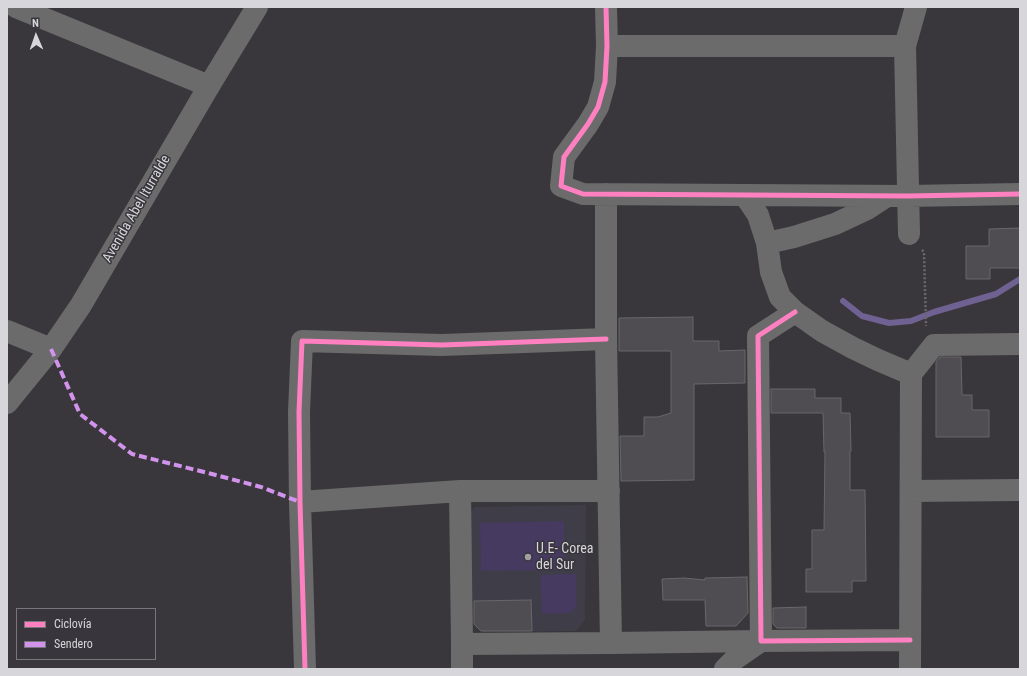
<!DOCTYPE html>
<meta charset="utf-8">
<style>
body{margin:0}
#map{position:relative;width:1027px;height:676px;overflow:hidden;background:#39373b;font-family:"Roboto Condensed",sans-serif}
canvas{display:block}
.frame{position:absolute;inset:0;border:8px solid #d7d6da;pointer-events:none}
.legend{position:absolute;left:16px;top:608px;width:140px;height:52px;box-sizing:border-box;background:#38363c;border:1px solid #78767b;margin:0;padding:5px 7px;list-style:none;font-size:12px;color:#d7d6da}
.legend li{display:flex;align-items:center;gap:8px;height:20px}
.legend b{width:20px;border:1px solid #78767b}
.north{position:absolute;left:16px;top:16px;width:40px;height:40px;-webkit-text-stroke:3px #38363c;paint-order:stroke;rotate:358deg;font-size:11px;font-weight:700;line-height:16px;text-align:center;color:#d7d6da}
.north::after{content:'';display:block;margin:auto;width:14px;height:18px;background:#d7d6da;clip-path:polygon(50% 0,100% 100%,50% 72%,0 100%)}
</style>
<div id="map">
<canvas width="1027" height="676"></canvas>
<div class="frame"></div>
<ul class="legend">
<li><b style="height:5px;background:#ff80c0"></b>Ciclovía</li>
<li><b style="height:5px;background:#d193ec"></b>Sendero</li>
</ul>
<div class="north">N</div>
</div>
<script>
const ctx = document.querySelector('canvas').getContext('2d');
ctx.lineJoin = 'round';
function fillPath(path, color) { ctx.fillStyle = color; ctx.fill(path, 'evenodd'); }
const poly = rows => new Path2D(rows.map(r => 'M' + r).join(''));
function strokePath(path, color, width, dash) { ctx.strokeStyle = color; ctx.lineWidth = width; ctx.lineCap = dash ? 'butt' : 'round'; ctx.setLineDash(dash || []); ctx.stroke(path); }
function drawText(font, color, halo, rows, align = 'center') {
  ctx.font = font + ' "Roboto Condensed",sans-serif'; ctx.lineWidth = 3; ctx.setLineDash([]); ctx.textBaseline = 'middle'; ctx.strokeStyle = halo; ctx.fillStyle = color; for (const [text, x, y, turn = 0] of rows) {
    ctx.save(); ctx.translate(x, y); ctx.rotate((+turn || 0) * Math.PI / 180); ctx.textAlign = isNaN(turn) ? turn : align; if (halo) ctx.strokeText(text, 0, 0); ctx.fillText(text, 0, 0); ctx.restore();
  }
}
const built = poly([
 [586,505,585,620,576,631,483,632,474,624,470,513,475,507]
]);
const green = poly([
 [564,521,565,570,481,571,480,523],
 [576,574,576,607,571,613,542,614,540,575]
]);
const stream = poly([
 [843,301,862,316,889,323,911,321,934,312,996,294,1020,279]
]);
const building = poly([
 [1020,228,1020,268,990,268,990,279,966,279,966,246,989,246,989,229,1020,228],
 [693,317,693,341,719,341,719,351,745,350,745,383,694,384,694,480,621,481,620,436,644,436,644,417,658,417,671,413,671,351,619,351,619,318,693,317],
 [940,357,961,357,962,395,972,395,972,410,989,410,989,437,936,437,936,362,940,357],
 [771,389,815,389,815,398,841,398,841,413,850,413,851,451,850,451,850,490,865,490,866,581,852,581,852,592,806,592,806,569,812,569,812,530,824,530,825,452,824,452,823,413,771,413,771,389],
 [747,577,748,613,736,626,706,626,705,600,663,600,662,579,684,578,705,580,705,578,747,577],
 [531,600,532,631,481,631,474,624,474,601,531,600],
 [806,607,806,628,777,628,773,624,773,608,806,607]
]);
const path = poly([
 [922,250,924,252,926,326]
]);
const minor = poly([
 [16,7,209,86],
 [606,7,607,46,605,82,598,107,588,124,564,157,561,186,583,194,908,196,1020,194],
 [607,46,905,46],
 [606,194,606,339,611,643],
 [744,195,750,203,758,215,767,243],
 [887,196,867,209,835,224,794,237,767,243,771,272,780,297,795,312,822,331,853,348,878,360,911,374],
 [909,234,905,46,916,7],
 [795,312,758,336,761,641,910,640],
 [7,331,51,349],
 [460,491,462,644,611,643,761,641],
 [911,491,1020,490],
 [300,502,460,491,609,491],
 [462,644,462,669],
 [305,669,300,502,299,412,302,341,442,345,606,339],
 [725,669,735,659,761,641],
 [910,669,911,374,934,345,1020,344]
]);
const tertiary = poly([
 [7,403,51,349,81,305,209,86,257,7]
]);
const quiet = poly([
 [51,349,80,414,132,454,212,474,261,487,300,502]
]);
const cycleway = poly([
 [606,7,607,46,605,82,598,107,588,124,564,157,561,186,583,194,908,196,1020,194],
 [795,312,758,336,761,641,910,640],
 [305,669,300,502,299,412,302,341,442,345,606,339]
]);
const markers = [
 [528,557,4,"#a09ea2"]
];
const streetNames = [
 ["Avenida Abel Iturralde",137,209,-60]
];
const poiNames = [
 ["U.E- Corea",536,549],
 ["del Sur",536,565]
];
fillPath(built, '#3f3d48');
fillPath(green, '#463a60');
strokePath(stream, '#6f6192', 6);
fillPath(building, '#4f4d51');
strokePath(building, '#68676a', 1);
strokePath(path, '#6a6a6b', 2.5, [2, 2]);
strokePath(minor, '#6b6b6c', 22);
strokePath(tertiary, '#6b6b6c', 22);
strokePath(quiet, '#d193ec', 4, [8, 4]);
strokePath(cycleway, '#ff80c0', 5);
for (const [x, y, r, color] of markers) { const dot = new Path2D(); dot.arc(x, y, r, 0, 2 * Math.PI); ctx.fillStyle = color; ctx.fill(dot); strokePath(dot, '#38363c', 1.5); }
drawText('14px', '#d7d6da', '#38363c', streetNames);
drawText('14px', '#d7d6da', '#38363c', poiNames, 'left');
</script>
